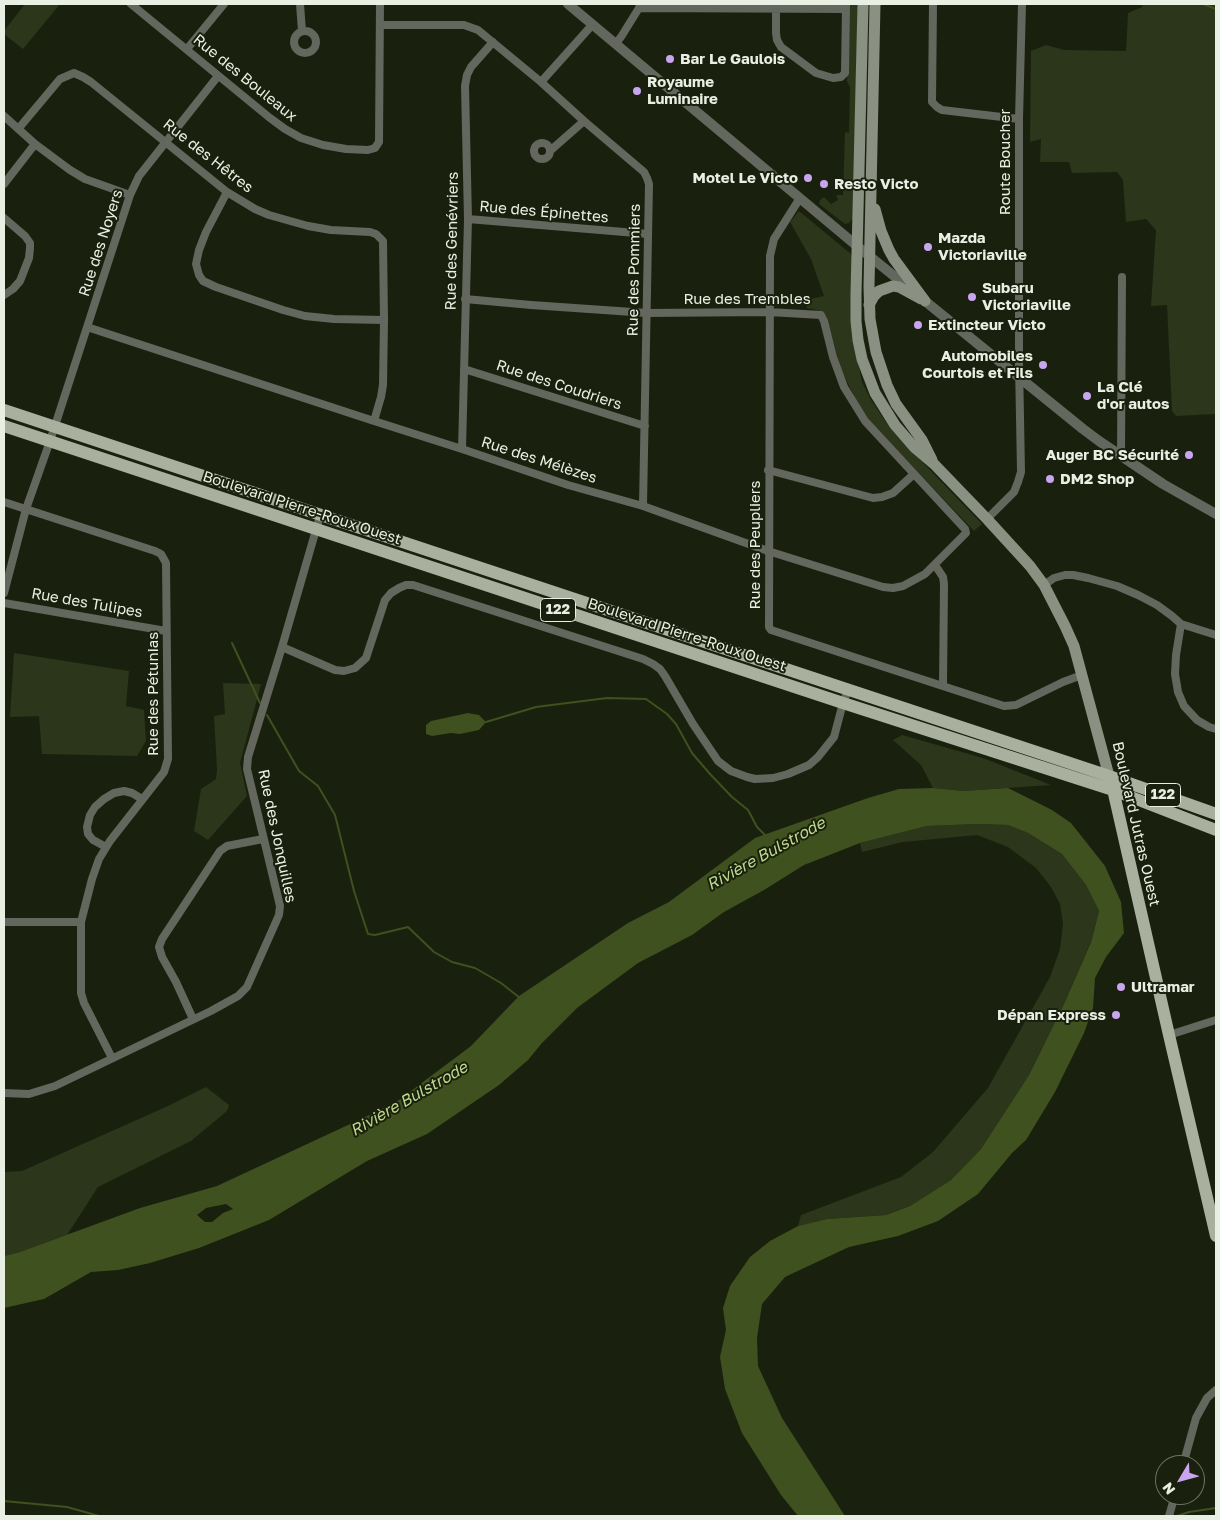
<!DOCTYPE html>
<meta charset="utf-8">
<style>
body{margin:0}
#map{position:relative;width:1220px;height:1520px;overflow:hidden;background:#1a200e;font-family:"Golos Text",sans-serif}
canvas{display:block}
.frame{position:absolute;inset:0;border:5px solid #eaefe3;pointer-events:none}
.north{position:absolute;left:1155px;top:1455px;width:50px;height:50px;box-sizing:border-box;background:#1a200e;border:1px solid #6d7363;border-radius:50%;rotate:233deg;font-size:14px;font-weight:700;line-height:20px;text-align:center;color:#eaefe3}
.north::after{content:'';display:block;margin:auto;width:18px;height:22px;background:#c8a6ef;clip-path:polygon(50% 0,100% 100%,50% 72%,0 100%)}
</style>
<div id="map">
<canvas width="1220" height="1520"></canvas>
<div class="frame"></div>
<div class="north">N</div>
</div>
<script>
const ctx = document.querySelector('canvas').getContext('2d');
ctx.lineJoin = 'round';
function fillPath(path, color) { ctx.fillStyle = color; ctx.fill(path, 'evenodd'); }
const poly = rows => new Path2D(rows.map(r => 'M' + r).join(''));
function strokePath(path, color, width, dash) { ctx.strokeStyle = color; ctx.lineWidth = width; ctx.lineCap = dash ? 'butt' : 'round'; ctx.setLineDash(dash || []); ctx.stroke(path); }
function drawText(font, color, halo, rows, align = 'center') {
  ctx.font = font + ' "Golos Text",sans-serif'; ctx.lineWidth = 4; ctx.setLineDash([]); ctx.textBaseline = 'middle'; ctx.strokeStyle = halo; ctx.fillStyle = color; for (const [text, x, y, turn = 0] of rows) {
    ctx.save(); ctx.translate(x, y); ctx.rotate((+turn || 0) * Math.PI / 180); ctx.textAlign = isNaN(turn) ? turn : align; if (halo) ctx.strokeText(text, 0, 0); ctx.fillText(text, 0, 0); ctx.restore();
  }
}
const green = poly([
 [25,4,60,4,23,49,4,34,4,31],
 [848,4,858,4,853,218,849,223,845,224,819,204,820,200,824,197,831,204,838,200,836,195,843,195,845,132,849,133,850,87,847,81],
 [1143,4,1216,4,1216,414,1176,416,1172,411,1167,305,1151,306,1156,230,1146,219,1126,222,1123,180,1117,172,1072,173,1069,162,1040,162,1041,139,1030,142,1031,51,1046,45,1064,50,1126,51,1128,13,1142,7],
 [799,211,851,254,853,259,856,352,862,382,871,400,886,422,904,443,982,524,974,531,890,443,870,421,857,402,841,369,826,315,821,311,807,308,806,300,824,296,811,259,790,222],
 [14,653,129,671,126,706,144,710,146,741,137,756,42,754,39,716,10,717],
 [223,683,261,684,240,763,247,796,208,840,194,831,201,789,216,779,217,770,214,716,225,714],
 [902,735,983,758,1051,785,963,791,933,788,921,765,893,740],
 [978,824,1008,825,1028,833,1062,854,1086,885,1099,911,1091,941,1064,1004,1029,1075,981,1149,951,1180,910,1206,886,1215,827,1219,798,1226,801,1215,901,1177,933,1152,988,1088,1050,977,1060,949,1063,924,1060,904,1051,887,1036,868,1008,847,977,835,903,842,862,852,860,843,927,826],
 [206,1087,229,1105,227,1111,191,1141,98,1187,67,1235,20,1252,4,1256,4,1172,22,1171,168,1106]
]);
const water = poly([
 [468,713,479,715,486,722,479,730,460,734,451,733,432,736,426,734,426,725,431,721],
 [933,788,963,791,1008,788,1052,810,1071,823,1105,866,1121,902,1124,933,1106,957,1095,978,1093,1008,1084,1033,1055,1092,1026,1140,1012,1153,978,1194,938,1221,898,1236,849,1247,785,1277,762,1304,757,1338,758,1366,782,1418,845,1516,798,1516,781,1495,742,1433,725,1389,720,1357,726,1330,723,1308,730,1286,750,1257,770,1241,798,1226,827,1219,886,1215,910,1206,951,1180,981,1149,1029,1075,1064,1004,1091,942,1099,911,1086,885,1062,854,1028,833,1008,825,978,824,927,826,860,843,804,865,764,890,724,912,692,935,638,963,577,1008,542,1043,528,1060,499,1085,427,1134,367,1161,269,1220,199,1248,150,1263,118,1270,91,1272,44,1299,4,1308,4,1256,20,1252,140,1208,217,1186,378,1111,399,1100,471,1046,519,996,628,923,669,902,755,838,868,798,899,789],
 [226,1204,233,1209,223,1213,212,1222,205,1222,197,1215,206,1208]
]);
const stream = poly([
 [1203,4,1216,9],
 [232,643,260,703],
 [267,715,299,771,318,786,335,815,354,891,368,934,375,935,408,927,434,952,452,962,475,968,501,983,520,998],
 [486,722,536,707,607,698,646,699,667,714,676,724,692,753,710,774,732,797,748,810,757,827,766,836],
 [4,1501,67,1507,99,1516],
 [1177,1516,1189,1512,1216,1508]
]);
const minor = poly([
 [131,4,270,118,285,129,301,138,323,145,346,149,368,150,375,148,379,142,380,4],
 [300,4,302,31],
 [933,4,932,102,937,107,942,110,1019,119],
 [776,6,776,33,777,40,781,47,816,73,833,78,841,77,845,73,846,5],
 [639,8,846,9],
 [380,25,464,25,478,30,541,82,584,121,644,172,647,178,649,184,643,506],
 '294 42a11 11 0 1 1 22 0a11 11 0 1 1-22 0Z',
 [616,43,621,37,639,8,640,4],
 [187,49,224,4],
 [541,82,593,24],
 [4,116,35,144,70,170,85,179,130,195],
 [19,128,60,79,74,73,83,77,91,82,227,192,255,209,269,215,308,226,331,230,370,232,376,234,383,241,384,320,383,385,381,397,374,421],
 '534 151a8 8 0 1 1 16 0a8 8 0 1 1-16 0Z',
 [551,150,584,121],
 [4,184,35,144],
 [227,192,206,232,199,250,196,264,199,275,203,281,216,287,283,310,305,316,334,319,384,320],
 [800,198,774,239,770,256,769,627,771,630,1004,706,1016,705,1063,682,1082,675],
 [4,218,25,236,30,243,30,248,29,258,20,281,13,289,4,295],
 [468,219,648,234],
 [87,327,374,421,462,449,568,485,643,506,768,551,883,587,893,588,903,586,925,574,966,533,965,529,865,421,844,387,833,357,824,321,821,315,769,312,647,313,531,305,465,299],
 [464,369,645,426],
 [462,449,468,219,465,86,467,75,471,67,493,42],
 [1121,456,1122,277],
 [768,470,873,498,882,497,893,493,914,474],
 [4,502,155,551,161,554,166,563,168,759,164,772,110,841,99,859,92,879,81,922,81,993,84,1003,112,1058],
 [987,519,1014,492,1018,482,1021,472,1019,363,1019,119,1022,4],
 [935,565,943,577,944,584,943,686],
 [1044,585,1054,578,1065,575,1073,575,1088,578,1117,586,1138,595,1157,605,1172,616,1181,624,1176,655,1175,674,1178,692,1184,706,1197,720,1209,727,1216,729],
 [4,593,26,509,50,441,130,195,139,176,218,76],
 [4,603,166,631],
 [1181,624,1216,635],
 [282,647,335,670,344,671,355,668,366,658,385,600,391,593,399,588,406,585,413,585,643,659,653,664,660,669,665,676,693,724,718,761,731,771,747,777,755,779,773,778,788,774,809,765,818,757,834,737,843,703,848,690],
 [106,847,93,840,88,834,87,827,90,815,95,807,104,799,114,793,124,791,132,793,142,799],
 [4,922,81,922],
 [193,1019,176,982,162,957,159,947,162,939,220,851,227,846,263,839],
 [1169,1035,1216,1020],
 [4,1093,29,1094,55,1086,211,1011,238,996,247,987,279,915,280,906,247,769,248,757,282,647,320,516],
 [1183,1465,1196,1418,1207,1398,1216,1390],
 [1169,1516,1175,1495]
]);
const tertiary = poly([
 [568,4,857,246,1083,429,1099,441,1163,484,1216,514]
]);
const secondary = poly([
 [863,4,856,294,856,321,858,340,862,359,875,393,895,425,914,447,934,464,987,519,1030,566,1044,585,1065,626,1074,646,1109,776],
 [875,4,869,286,870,319,876,352,887,385,896,404,922,440,932,460],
 [875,209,881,231,889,250,894,259,925,301],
 [869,305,874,296,879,291,893,286,899,287,921,299]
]);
const primary = poly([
 [4,410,1109,776,1216,814],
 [4,426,843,703,1113,790,1216,830],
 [1112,785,1169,1035,1216,1236]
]);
const markers = [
 [670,59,5,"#c8a6ef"],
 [637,91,5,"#c8a6ef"],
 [808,178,5,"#c8a6ef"],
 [824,184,5,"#c8a6ef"],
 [928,247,5,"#c8a6ef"],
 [972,297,5,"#c8a6ef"],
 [918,325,5,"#c8a6ef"],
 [1043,365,5,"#c8a6ef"],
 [1087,396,5,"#c8a6ef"],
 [1189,455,5,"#c8a6ef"],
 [1050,479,5,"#c8a6ef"],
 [1121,987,5,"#c8a6ef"],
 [1116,1015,5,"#c8a6ef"]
];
const shields = [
 [558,610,35],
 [1163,795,35]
];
const shieldNames = [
 ["122",558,610],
 ["122",1163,795]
];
const poiNames = [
 ["Bar Le Gaulois",680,59],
 ["Royaume",647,82],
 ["Luminaire",647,99],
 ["Motel Le Victo",798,178,"right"],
 ["Resto Victo",834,184],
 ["Mazda",938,238],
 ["Victoriaville",938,255],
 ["Subaru",982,288],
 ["Victoriaville",982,305],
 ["Extincteur Victo",928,325],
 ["Automobiles",1033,356,"right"],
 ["Courtois et Fils",1033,373,"right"],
 ["La Clé",1097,387],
 ["d'or autos",1097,404],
 ["Auger BC Sécurité",1179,455,"right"],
 ["DM2 Shop",1060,479],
 ["Ultramar",1131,987],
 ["Dépan Express",1106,1015,"right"]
];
const streetNames = [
 ["Rue des Bouleaux",245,78,39],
 ["Rue des Hêtres",208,156,38],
 ["Route Boucher",1005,162,-90],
 ["Rue des Épinettes",544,212,5],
 ["Rue des Genévriers",452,241,-89],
 ["Rue des Noyers",101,243,-72],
 ["Rue des Pommiers",634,270,-89],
 ["Rue des Trembles",747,299],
 ["Rue des Coudriers",559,385,18],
 ["Rue des Mélèzes",539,460,18],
 ["Boulevard Pierre-Roux Ouest",302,508,18],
 ["Rue des Peupliers",755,545,-90],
 ["Rue des Tulipes",87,603,10],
 ["Boulevard Pierre-Roux Ouest",687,635,18],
 ["Rue des Pétunias",153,694,-90],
 ["Boulevard Jutras Ouest",1136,824,77],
 ["Rue des Jonquilles",277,836,78]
];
const waterNames = [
 ["Rivière Bulstrode",766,854,-29],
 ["Rivière Bulstrode",409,1099,-30]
];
fillPath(green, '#2c361a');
fillPath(water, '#3f511e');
strokePath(stream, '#3f511e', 2);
strokePath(minor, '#63675d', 8);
strokePath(tertiary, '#63675d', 10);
strokePath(secondary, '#8a9182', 11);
strokePath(primary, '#a9b19e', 12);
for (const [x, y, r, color] of markers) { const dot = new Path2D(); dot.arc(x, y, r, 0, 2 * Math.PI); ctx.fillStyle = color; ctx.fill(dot); strokePath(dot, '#1a200e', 2); }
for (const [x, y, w] of shields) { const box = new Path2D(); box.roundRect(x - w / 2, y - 11.5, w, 23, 4); ctx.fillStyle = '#1a200e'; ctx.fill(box); strokePath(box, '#eaefe3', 1); }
drawText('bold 14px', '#eaefe3', null, shieldNames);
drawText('bold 15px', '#eaefe3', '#1a200e', poiNames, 'left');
drawText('15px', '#eaefe3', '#1a200e', streetNames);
drawText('italic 16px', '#bcd98b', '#1a200e', waterNames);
</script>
